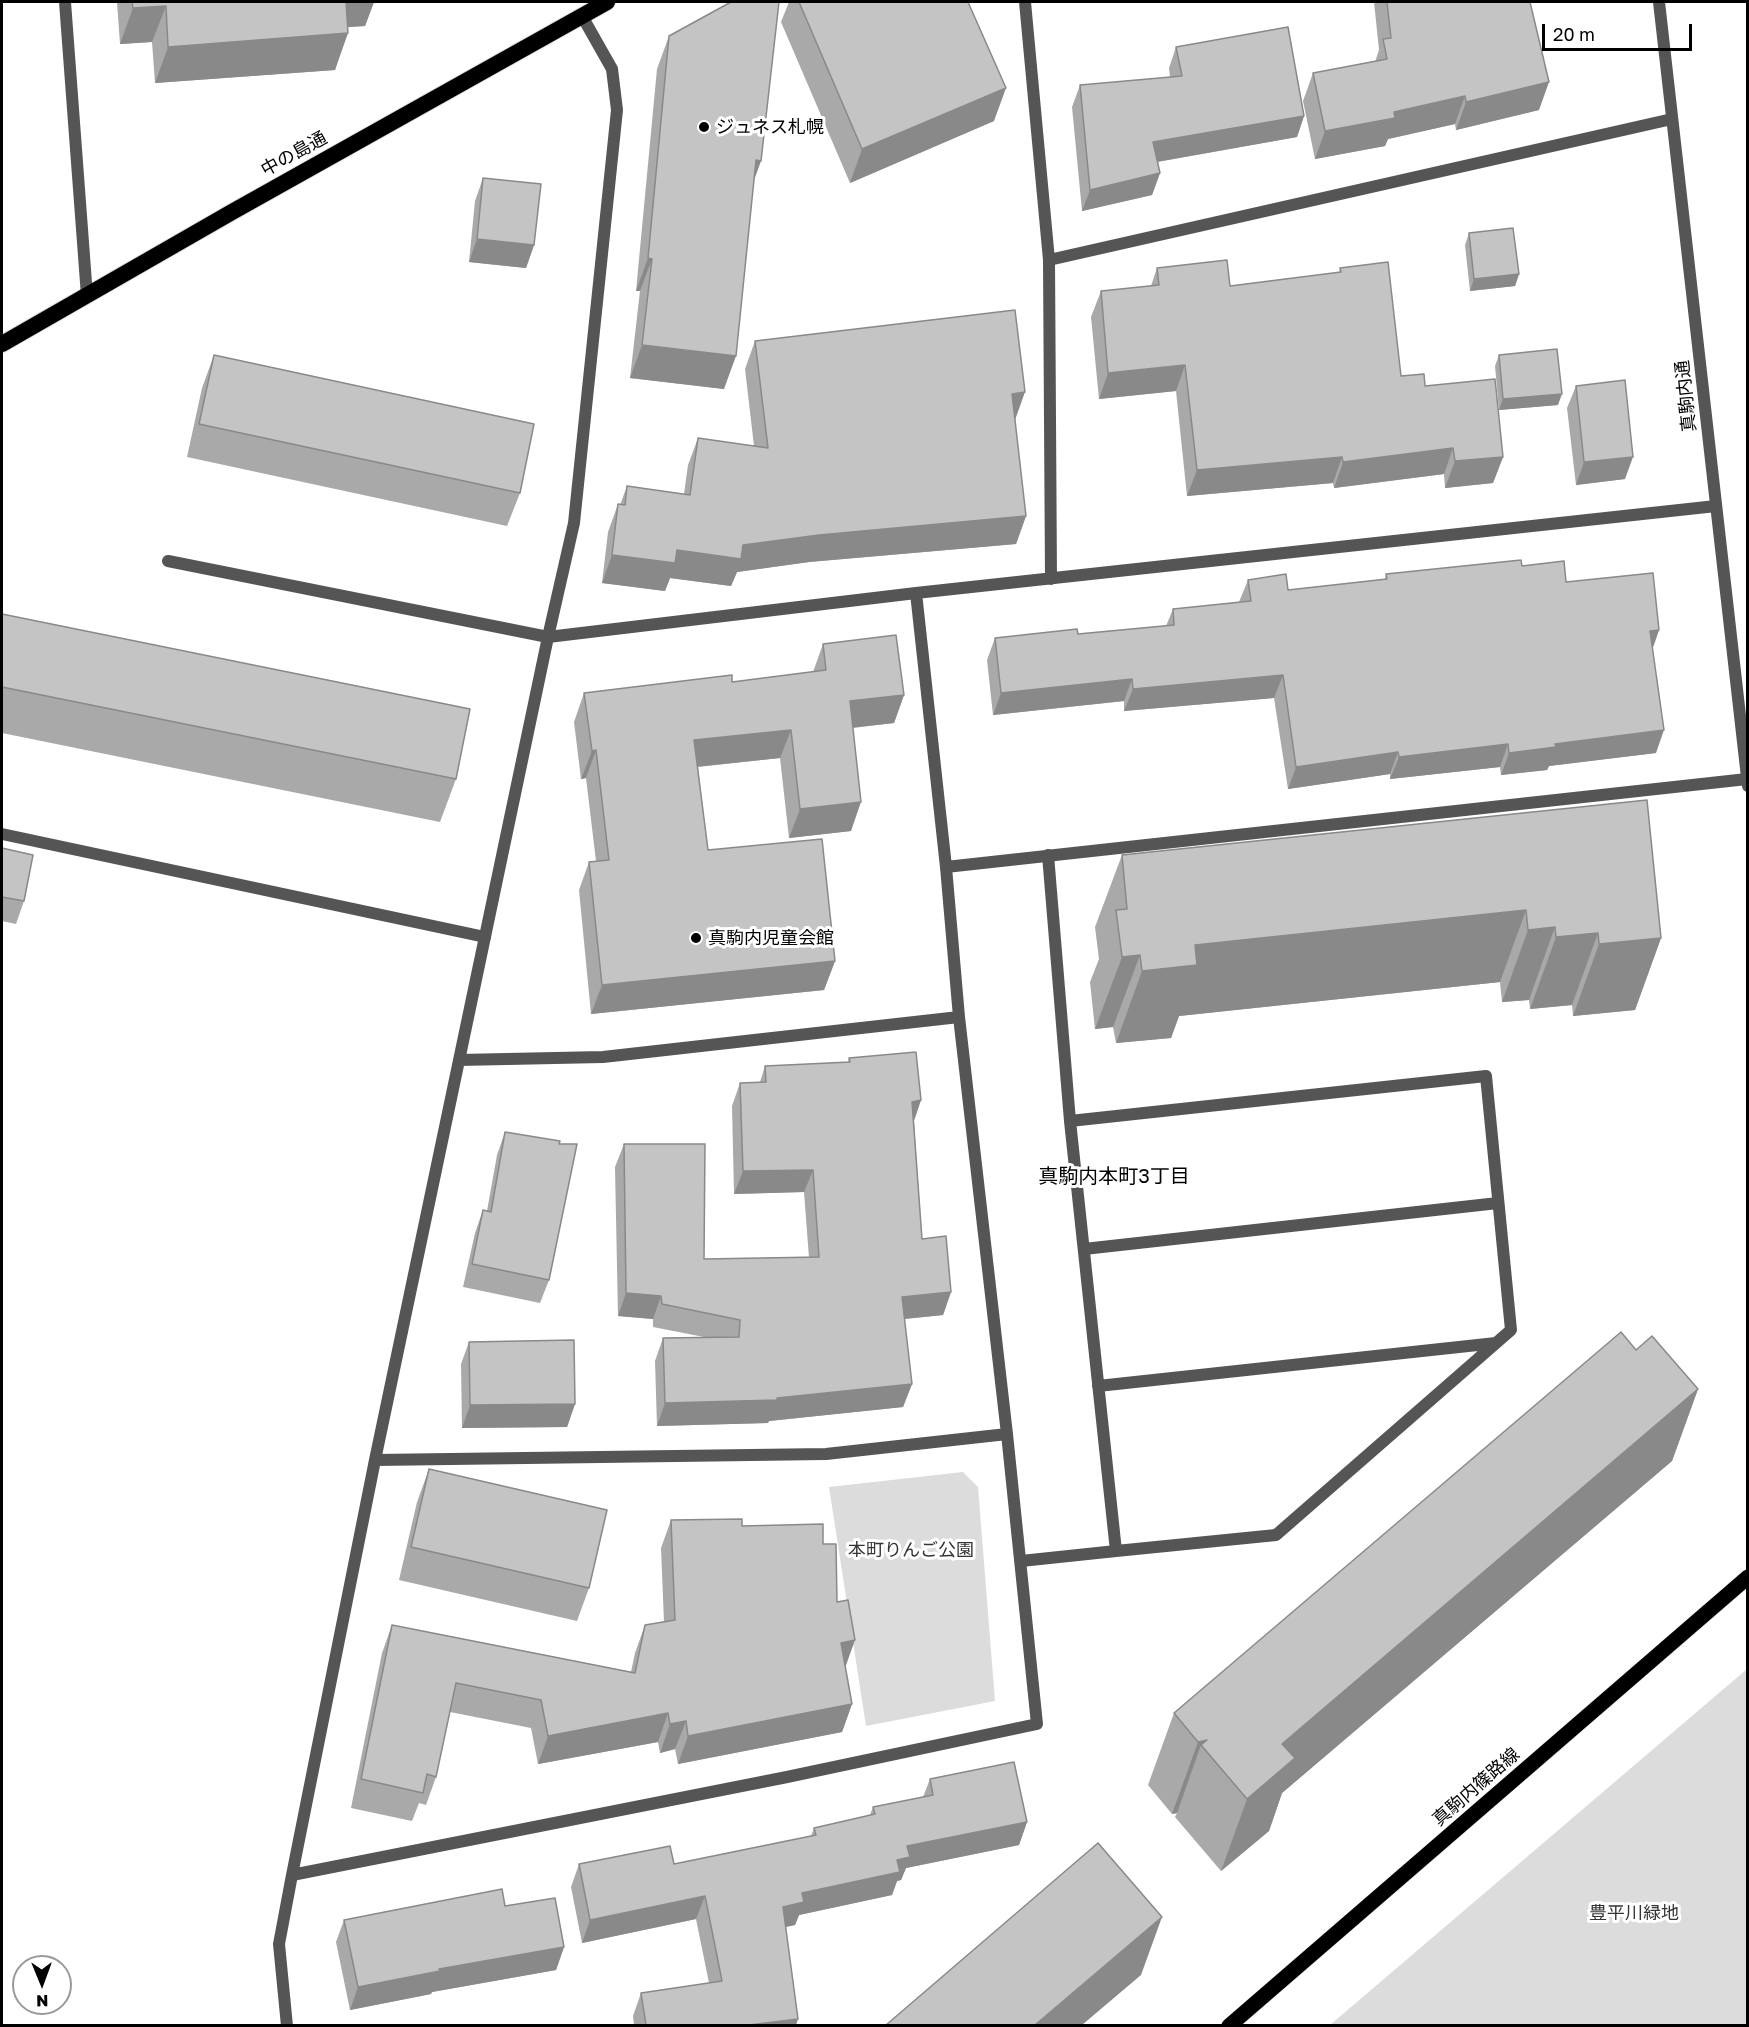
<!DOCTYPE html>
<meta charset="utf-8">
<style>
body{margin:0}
#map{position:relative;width:1749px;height:2027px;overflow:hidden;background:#fff;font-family:"Golos Text",sans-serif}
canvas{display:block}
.frame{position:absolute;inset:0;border:3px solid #000;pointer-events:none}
.north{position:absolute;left:12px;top:1955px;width:60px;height:60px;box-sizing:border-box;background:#fff;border:2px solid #999;border-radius:50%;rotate:179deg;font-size:16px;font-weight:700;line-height:24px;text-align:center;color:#000}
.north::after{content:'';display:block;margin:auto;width:21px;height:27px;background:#000;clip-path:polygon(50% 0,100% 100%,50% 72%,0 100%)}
.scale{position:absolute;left:1542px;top:24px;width:150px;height:27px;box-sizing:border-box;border:3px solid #000;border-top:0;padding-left:8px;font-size:18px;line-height:21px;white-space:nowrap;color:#000;-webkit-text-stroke:4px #fff;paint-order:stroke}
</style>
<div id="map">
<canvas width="1749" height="2027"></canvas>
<div class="frame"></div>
<div class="north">N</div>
<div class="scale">20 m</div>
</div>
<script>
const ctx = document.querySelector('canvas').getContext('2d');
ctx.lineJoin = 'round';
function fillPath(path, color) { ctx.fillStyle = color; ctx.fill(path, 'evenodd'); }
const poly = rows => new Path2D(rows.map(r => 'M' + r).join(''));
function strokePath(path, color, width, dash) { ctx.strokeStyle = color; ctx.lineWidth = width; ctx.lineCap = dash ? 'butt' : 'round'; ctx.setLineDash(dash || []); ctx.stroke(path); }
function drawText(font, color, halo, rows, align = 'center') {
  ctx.font = font + ' "Golos Text","Noto Sans JP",sans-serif'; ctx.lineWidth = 6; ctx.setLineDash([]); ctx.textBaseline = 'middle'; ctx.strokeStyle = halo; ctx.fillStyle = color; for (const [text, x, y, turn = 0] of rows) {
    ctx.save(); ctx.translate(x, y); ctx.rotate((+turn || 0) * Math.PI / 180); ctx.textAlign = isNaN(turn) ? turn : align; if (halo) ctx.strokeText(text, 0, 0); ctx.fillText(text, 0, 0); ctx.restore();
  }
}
const green = poly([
 [963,1472,978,1487,995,1701,866,1726,829,1487],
 [1747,1669,1747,2025,1330,2025]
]);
const service = poly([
 [168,561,548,637],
 [2,834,485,937],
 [1070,1121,1486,1076,1511,1330,1276,1535,1116,1551],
 [1084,1249,1498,1203],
 [1098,1386,1496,1343],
 [1021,1561,1116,1551,1070,1121,1048,855]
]);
const minor = poly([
 [65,2,87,296],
 [1025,2,1049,260,1051,579],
 [1049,260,1672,119],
 [548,637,916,593,1716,506],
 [946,867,1747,779],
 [459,1060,603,1057,959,1017],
 [375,1460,826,1454,1007,1434],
 [292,1875,787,1777,1037,1724,1007,1434,959,1017,946,867,916,593],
 [287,2026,279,1944,292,1875,375,1460,548,637,574,523,617,110,612,69,582,16]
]);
const tertiary = poly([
 [1659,2,1748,786]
]);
const primary = poly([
 [1229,2026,1748,1577]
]);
const trunk = poly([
 [2,344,232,212,607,2]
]);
const wall = poly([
 [117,2,374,2,365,26,348,27,335,70,155,83,152,42,120,44],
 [789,2,968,2,994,121,850,183,781,22],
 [1374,2,1530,2,1539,110,1456,130,1455,124,1388,139,1385,146,1315,159,1303,101,1313,73,1375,62,1379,50],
 [669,36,754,179,724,389,630,378,640,291,636,291,657,69],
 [1176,47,1304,116,1297,137,1157,162,1160,173,1152,195,1082,211,1072,107,1080,85,1170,77,1169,68],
 [483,178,534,245,526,268,469,262,475,201],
 [1469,233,1519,274,1515,286,1470,291,1465,245],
 [1157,268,1230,286,1339,273,1340,268,1401,376,1425,386,1503,457,1493,483,1445,488,1444,474,1334,488,1333,483,1187,496,1176,391,1099,399,1091,317,1101,291,1151,286],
 [755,341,1015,420,1026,516,1016,544,809,562,737,572,731,586,670,578,665,591,602,583,608,532,618,504,620,505,627,486,684,494,688,465,698,438,754,446,745,369],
 [214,355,520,493,507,526,187,457,202,388],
 [1499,355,1558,405,1499,410,1495,366],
 [1576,386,1625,479,1576,485,1567,408],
 [1522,566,1566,582,1659,630,1653,648,1656,753,1549,766,1547,770,1501,775,1500,767,1390,779,1390,774,1288,789,1274,698,1124,711,1124,701,993,715,987,660,995,638,1078,634,1166,626,1173,609,1239,602,1248,580,1288,590,1385,579,1386,574],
 [2,614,456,779,440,822,2,733],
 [823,644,904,695,894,723,853,728,851,831,789,838,780,758,698,767,708,850,835,961,824,990,591,1014,579,890,589,862,596,861,586,778,581,779,574,722,584,693,732,682,813,672],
 [1647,800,1661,938,1635,1010,1573,1016,1572,1005,1530,1009,1529,1000,1502,1002,1500,982,1179,1016,1171,1038,1116,1043,1113,1027,1095,1029,1090,982,1099,959,1095,927,1122,855],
 [2,848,24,901,16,924,2,921],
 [849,1058,921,1100,914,1121,922,1239,951,1292,943,1315,904,1319,912,1384,903,1407,769,1421,768,1423,657,1426,655,1361,663,1338,704,1337,653,1327,653,1319,618,1316,615,1167,624,1144,704,1259,809,1258,804,1192,734,1194,732,1106,740,1083,760,1082,765,1066,848,1062],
 [505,1132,549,1280,540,1303,463,1287,475,1233,483,1210,487,1211,497,1155],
 [469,1342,575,1404,567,1427,462,1428,461,1364],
 [1636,1350,1698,1389,1672,1461,1282,1793,1269,1831,1221,1871,1175,1817,1177,1813,1172,1814,1148,1785,1174,1713],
 [429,1469,589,1588,577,1621,399,1580,417,1502],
 [671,1520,742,1526,823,1544,837,1602,845,1667,852,1704,842,1732,678,1764,675,1749,660,1753,658,1742,538,1764,531,1728,450,1712,436,1777,426,1805,419,1803,412,1821,351,1808,382,1653,392,1625,631,1672,635,1653,645,1625,664,1622,661,1548],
 [930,1779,1027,1822,1019,1845,906,1868,901,1880,897,1881,892,1895,799,1915,795,1925,786,1927,796,2025,634,2025,633,2016,641,1993,709,1983,696,1919,582,1943,571,1887,579,1864,674,1864,811,1836,814,1828,870,1815,873,1807,923,1797],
 [505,1906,564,1947,556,1970,432,1992,431,1994,350,2010,336,1942,344,1920]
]);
const shadedWall = poly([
 [342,2,374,2,365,26,332,28],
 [166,6,152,42,120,44,133,8],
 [348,33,335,70,155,83,168,47],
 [1549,82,1539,110,1456,130,1466,102],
 [1006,88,994,121,850,183,862,149],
 [1465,96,1455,124,1388,139,1385,146,1315,159,1325,131,1394,112],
 [1304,116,1297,137,1145,164,1153,142],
 [756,160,761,161,749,194],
 [1160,173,1152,195,1082,211,1090,190],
 [477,239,534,245,526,268,469,262],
 [648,258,652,259,640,291,636,291],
 [1519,274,1515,286,1470,291,1474,279],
 [642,345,736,356,724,389,630,378],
 [1185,365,1176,391,1099,399,1108,373],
 [1025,392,1015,420,1012,394],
 [1562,394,1558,405,1499,410,1503,399],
 [1453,448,1444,474,1334,488,1343,462],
 [1342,457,1333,483,1187,496,1197,470],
 [1503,457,1493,483,1445,488,1455,461],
 [1633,457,1625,479,1576,485,1584,462],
 [1026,516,1016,544,809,562,737,572,731,586,670,578,665,591,602,583,612,555,743,545,819,535],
 [1659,630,1651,652,1650,631],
 [1283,675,1274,698,1124,711,1133,689],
 [1132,679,1124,701,993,715,1001,693],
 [904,695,894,723,839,729,850,701],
 [791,730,780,758,684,768,694,740],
 [1664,730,1656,753,1549,766,1547,770,1501,775,1509,753,1555,744],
 [1508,744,1500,767,1390,779,1399,757],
 [596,750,586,778,581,779,592,751],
 [1398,752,1390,774,1288,789,1296,767],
 [861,802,851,831,789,838,800,809],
 [1526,910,1500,982,1179,1016,1171,1038,1116,1043,1142,971,1195,945],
 [1555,927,1529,1000,1502,1002,1528,930],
 [1598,933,1572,1005,1530,1009,1556,937],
 [1661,938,1635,1010,1573,1016,1599,944],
 [1140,955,1113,1027,1095,1029,1122,957],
 [835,961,824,990,591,1014,602,985],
 [921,1100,913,1123,912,1102],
 [813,1170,804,1192,734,1194,743,1171],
 [951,1292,943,1315,894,1320,902,1297],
 [626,1293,661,1296,653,1319,618,1316],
 [912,1384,903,1407,769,1421,768,1423,657,1426,665,1403,777,1398],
 [1698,1389,1672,1461,1282,1793,1269,1831,1221,1871,1247,1799,1282,1744],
 [575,1404,567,1427,462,1428,470,1405],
 [855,1640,845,1668,841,1643],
 [852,1704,842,1732,678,1764,688,1736],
 [668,1713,658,1742,538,1764,548,1736],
 [686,1721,675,1749,660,1753,670,1724],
 [1207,1740,1201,1745,1177,1813,1172,1814,1198,1742],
 [1027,1822,1019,1845,906,1868,901,1880,897,1881,892,1895,799,1915,795,1925,775,1929,783,1907,802,1893,907,1846],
 [705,1896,696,1919,582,1943,590,1920],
 [1162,1917,1141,1975,1082,2025,1035,2025],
 [564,1947,556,1970,432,1992,431,1994,350,2010,358,1987,439,1969],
 [798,2019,796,2025,749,2025]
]);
const building = poly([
 [132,2,346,2,348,33,168,47,166,6,133,8,132,2],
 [731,2,779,2,761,161,756,160,736,356,642,345,652,259,648,258,669,36,731,2],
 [799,2,968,2,1006,88,862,149,799,2],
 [1387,2,1530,2,1549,82,1466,102,1465,96,1394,112,1395,118,1325,131,1313,73,1387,59,1383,39,1391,38,1387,2],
 [1288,27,1304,116,1153,142,1160,173,1090,190,1080,85,1182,76,1176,47,1288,27],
 [483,178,541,184,534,245,477,239,483,178],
 [1513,228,1519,274,1474,279,1469,233,1513,228],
 [1227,260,1230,286,1341,272,1340,268,1388,262,1401,376,1424,374,1425,386,1495,379,1503,457,1455,461,1453,448,1343,462,1342,457,1197,470,1185,365,1108,373,1101,291,1159,285,1157,268,1227,260],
 [1015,310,1025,392,1012,394,1026,516,819,535,743,545,741,559,677,550,675,563,612,555,618,504,625,505,627,486,690,495,698,438,768,448,755,341,1015,310],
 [1557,349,1562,394,1503,399,1499,355,1557,349],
 [214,355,534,424,520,493,199,424,214,355],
 [1625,380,1633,457,1584,462,1576,386,1625,380],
 [1521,560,1522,566,1564,561,1566,582,1653,573,1659,630,1650,631,1664,730,1555,744,1556,747,1509,753,1508,744,1399,757,1398,752,1296,767,1283,675,1133,689,1132,679,1001,693,995,638,1077,629,1078,634,1174,625,1173,609,1251,601,1248,580,1286,574,1288,590,1387,579,1386,574,1521,560],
 [2,614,470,709,456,779,2,687,2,614],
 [896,635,904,695,850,701,861,802,800,809,791,730,694,740,708,850,822,839,835,961,602,985,589,862,609,860,596,750,592,751,584,693,732,675,732,682,826,670,823,644,896,635],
 [1647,800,1661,938,1599,944,1598,933,1556,937,1555,927,1528,930,1526,910,1195,945,1197,965,1142,971,1140,955,1122,957,1116,910,1127,909,1122,855,1647,800],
 [2,848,33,855,24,901,2,897,2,848],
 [916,1052,921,1100,912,1102,922,1239,946,1236,951,1292,902,1297,912,1384,777,1398,777,1400,665,1403,663,1338,739,1337,740,1320,662,1304,661,1296,626,1293,624,1144,705,1144,704,1259,819,1257,813,1170,743,1171,740,1083,766,1082,765,1066,850,1062,849,1058,916,1052],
 [505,1132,560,1141,559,1144,577,1144,549,1280,472,1264,483,1210,491,1212,505,1132],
 [1621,1332,1636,1350,1652,1336,1698,1389,1282,1744,1295,1758,1247,1799,1201,1745,1207,1740,1198,1742,1174,1713,1621,1332],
 [574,1340,575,1404,470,1405,469,1342,574,1340],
 [429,1469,607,1510,589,1588,411,1547,429,1469],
 [742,1519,742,1526,823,1524,823,1544,836,1544,837,1602,848,1600,855,1640,841,1643,852,1704,688,1736,686,1721,670,1724,668,1713,548,1736,541,1700,456,1683,436,1777,427,1774,423,1793,361,1779,392,1625,635,1673,645,1625,675,1620,671,1520,742,1519],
 [1014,1762,1027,1822,907,1846,910,1857,897,1860,900,1872,802,1893,804,1902,783,1907,798,2019,749,2025,646,2025,641,1993,722,1981,705,1896,590,1920,579,1864,670,1846,674,1864,816,1835,814,1828,875,1814,873,1807,933,1795,930,1779,1014,1762],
 [1098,1843,1162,1917,1035,2025,886,2025,1098,1843],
 [502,1889,505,1906,555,1898,564,1947,439,1969,440,1971,358,1987,344,1920,502,1889]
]);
const markers = [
 [704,127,6,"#000"],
 [696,938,6,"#000"]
];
const poiNames = [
 ["ジュネス札幌",716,127],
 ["真駒内児童会館",708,938]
];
const streetNames = [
 ["中の島通",294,154,-29],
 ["真駒内通",1686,396,-96],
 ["真駒内篠路線",1476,1787,-41]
];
const parkNames = [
 ["本町りんご公園",911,1550],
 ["豊平川緑地",1634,1913]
];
const neighbourhoodNames = [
 ["真駒内本町3丁目",1114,1177]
];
fillPath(green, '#dcdcdc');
strokePath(primary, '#dbdbdb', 16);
strokePath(trunk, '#dbdbdb', 18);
strokePath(service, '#555', 12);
strokePath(minor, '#555', 12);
strokePath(tertiary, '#555', 12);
strokePath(primary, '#000', 15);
strokePath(trunk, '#000', 16);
fillPath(wall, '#a9a9a9');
fillPath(shadedWall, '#898989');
fillPath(building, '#c4c4c4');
strokePath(building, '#898989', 1.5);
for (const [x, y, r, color] of markers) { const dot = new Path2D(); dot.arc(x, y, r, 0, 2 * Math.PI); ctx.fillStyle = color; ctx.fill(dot); strokePath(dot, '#fff', 2); }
drawText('18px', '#000', '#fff', poiNames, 'left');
drawText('18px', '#000', '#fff', streetNames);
drawText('18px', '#333', '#fff', parkNames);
drawText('20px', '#000', '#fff', neighbourhoodNames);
</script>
